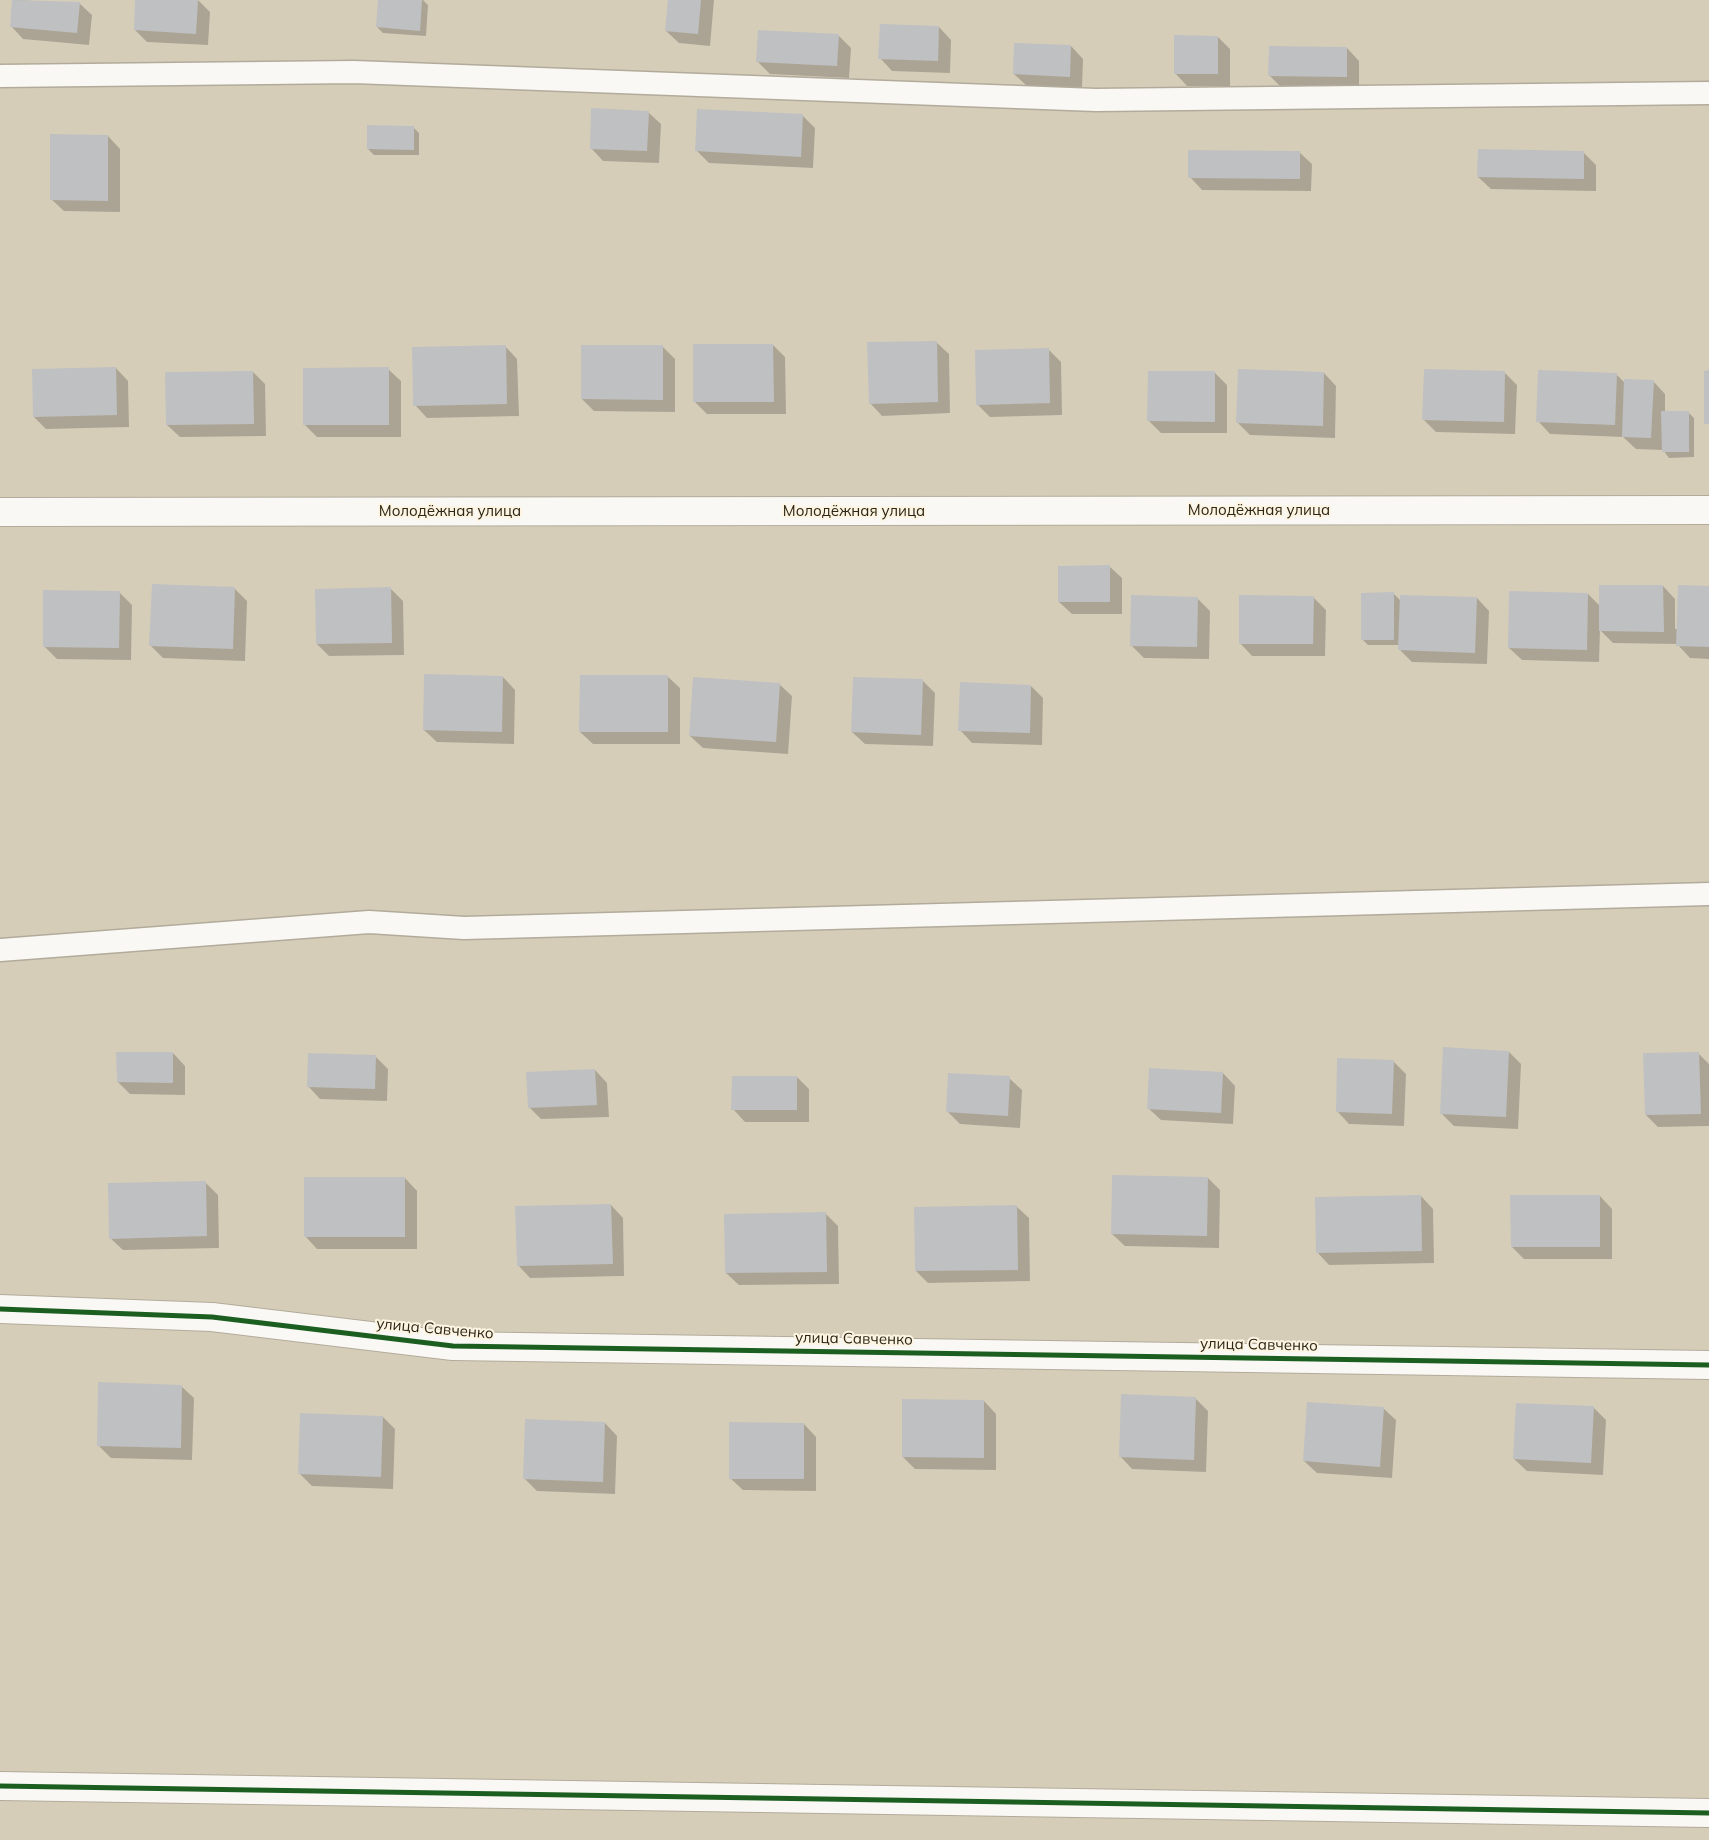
<!DOCTYPE html>
<meta charset="utf-8">
<style>
body{margin:0}
canvas{display:block;background:#d6cdb9}
</style>
<canvas width="1709" height="1840"></canvas>
<script>
const ctx = document.querySelector('canvas').getContext('2d');
ctx.lineJoin = 'round';
function fillPath(path, color) { ctx.fillStyle = color; ctx.fill(path, 'evenodd'); }
const poly = rows => new Path2D(rows.map(r => 'M' + r).join(''));
function strokePath(path, color, width, dash) { ctx.strokeStyle = color; ctx.lineWidth = width; ctx.lineCap = dash ? 'butt' : 'round'; ctx.setLineDash(dash || []); ctx.stroke(path); }
function drawText(font, color, halo, rows, align = 'center') {
  ctx.font = font + ' Mulish,sans-serif'; ctx.lineWidth = 4; ctx.setLineDash([]); ctx.textBaseline = 'middle'; ctx.strokeStyle = halo; ctx.fillStyle = color; for (const [text, x, y, turn = 0] of rows) {
    ctx.save(); ctx.translate(x, y); ctx.rotate((+turn || 0) * Math.PI / 180); ctx.textAlign = isNaN(turn) ? turn : align; if (halo) ctx.strokeText(text, 0, 0); ctx.fillText(text, 0, 0); ctx.restore();
  }
}
const shadow = poly([
 [13,0,79,3,92,15,89,45,23,39,11,26],
 [136,0,198,0,210,12,208,45,147,42,135,30],
 [379,0,423,0,428,5,426,36,383,33,377,27],
 [669,0,714,0,710,46,679,43,666,31],
 [939,27,951,40,950,73,892,71,880,58],
 [839,36,851,48,849,78,770,74,757,61],
 [1218,37,1230,49,1230,86,1187,86,1175,73],
 [1071,46,1083,59,1082,88,1027,86,1014,74],
 [1347,48,1359,61,1359,89,1282,88,1269,75],
 [648,112,661,124,659,163,603,161,591,148],
 [803,116,815,128,813,168,709,163,697,151],
 [413,127,419,133,419,155,374,155,368,149],
 [108,136,120,149,120,212,64,211,51,199],
 [1299,152,1312,164,1311,191,1202,190,1190,177],
 [1583,152,1596,165,1596,191,1491,189,1478,177],
 [936,342,949,354,950,413,882,416,870,403],
 [773,345,785,357,786,414,707,414,694,401],
 [505,346,517,359,519,416,427,418,415,405],
 [663,347,675,359,675,412,594,411,582,399],
 [1049,350,1061,362,1062,415,990,417,978,405],
 [116,368,128,381,129,427,46,429,34,417],
 [388,369,401,381,401,437,317,437,304,424],
 [253,372,265,384,266,436,180,437,167,425],
 [1504,372,1517,385,1515,434,1436,432,1423,419],
 [1215,373,1227,385,1227,433,1161,433,1149,421],
 [1324,373,1336,386,1335,438,1250,435,1238,423],
 [1616,374,1625,383,1653,381,1665,394,1665,412,1688,412,1694,418,1694,457,1669,458,1663,450,1636,449,1623,437,1550,434,1538,421],
 [1109,566,1122,578,1122,614,1072,614,1059,602],
 [1663,586,1675,599,1675,629,1678,629,1709,587,1709,659,1690,658,1677,644,1613,643,1600,630,1599,662,1522,660,1509,648,1588,594,1601,607],
 [235,589,247,601,245,661,163,658,150,645],
 [391,589,403,601,404,655,329,656,317,644],
 [119,592,132,605,131,660,57,659,44,646],
 [1394,594,1401,601,1477,598,1489,611,1487,664,1412,662,1400,650,1400,645,1368,645,1362,639],
 [1313,597,1326,610,1325,656,1252,656,1240,643],
 [1197,598,1210,611,1209,659,1144,658,1131,645],
 [667,676,680,688,680,744,593,744,580,732],
 [503,677,515,690,514,744,437,742,424,730],
 [923,681,935,693,933,746,865,744,852,732],
 [779,684,792,696,788,754,703,748,690,736],
 [1031,686,1043,698,1042,745,972,743,960,730],
 [1509,1052,1521,1064,1518,1129,1454,1126,1442,1114],
 [173,1053,185,1066,185,1095,130,1094,118,1082],
 [1698,1053,1709,1064,1709,1126,1658,1127,1646,1115],
 [375,1056,388,1069,387,1101,320,1099,308,1086],
 [1394,1062,1406,1074,1404,1126,1349,1124,1337,1111],
 [595,1070,607,1083,609,1117,541,1119,529,1107],
 [1223,1073,1235,1086,1233,1124,1161,1120,1148,1108],
 [797,1077,809,1089,809,1122,745,1122,733,1109],
 [1009,1078,1022,1090,1020,1128,960,1124,948,1112],
 [405,1178,417,1191,417,1249,317,1249,305,1236],
 [1208,1178,1220,1190,1219,1248,1125,1246,1112,1234],
 [205,1182,218,1195,219,1248,123,1250,110,1238],
 [1421,1196,1433,1209,1434,1263,1329,1265,1317,1252],
 [1600,1196,1612,1209,1612,1259,1524,1259,1512,1247],
 [611,1205,623,1218,624,1276,530,1278,518,1265],
 [1016,1206,1029,1218,1030,1281,928,1283,916,1271],
 [826,1214,838,1226,839,1284,739,1285,726,1273],
 [181,1386,194,1398,192,1460,111,1458,98,1445],
 [1196,1399,1208,1411,1206,1472,1132,1469,1120,1456],
 [984,1401,996,1414,996,1470,915,1469,903,1457],
 [1383,1408,1396,1420,1392,1478,1317,1473,1304,1461],
 [1594,1408,1606,1420,1603,1475,1527,1471,1514,1459],
 [383,1417,395,1429,393,1489,312,1486,299,1473],
 [605,1423,617,1436,615,1494,537,1491,524,1478],
 [804,1424,816,1437,816,1491,743,1490,730,1478]
]);
const building = poly([
 [12,0,80,2,77,33,10,27],
 [135,0,198,0,196,34,134,30],
 [378,0,422,0,420,31,376,27],
 [668,0,701,0,698,34,665,31],
 [880,24,939,26,938,61,878,59],
 [758,30,839,34,837,66,756,62],
 [1174,35,1218,36,1218,74,1174,74],
 [1014,43,1071,45,1070,77,1013,74],
 [1269,46,1347,47,1347,77,1268,76],
 [591,108,649,111,647,151,590,149],
 [697,109,803,114,801,157,695,151],
 [367,125,414,126,414,150,367,149],
 [50,134,108,135,108,201,50,200],
 [1478,149,1584,151,1584,179,1477,177],
 [1188,150,1300,151,1300,179,1188,178],
 [937,341,938,402,869,404,867,342],
 [693,344,773,344,774,402,693,402],
 [506,345,507,404,413,406,412,347],
 [581,345,663,345,663,400,581,399],
 [1049,348,1050,403,976,405,975,350],
 [116,367,117,415,33,417,32,369],
 [389,367,389,425,303,425,303,368],
 [1238,369,1324,372,1323,426,1236,423],
 [1424,369,1505,371,1504,422,1422,420],
 [1538,370,1617,373,1615,425,1536,422],
 [1709,370,1709,424,1704,424,1704,371],
 [253,371,254,424,166,425,165,372],
 [1148,371,1215,371,1215,422,1147,421],
 [1624,379,1654,380,1651,438,1622,437],
 [1661,411,1689,411,1689,452,1662,452],
 [1110,565,1110,602,1058,602,1058,566],
 [152,584,235,587,233,649,149,646],
 [1599,585,1663,585,1664,632,1599,631],
 [1678,585,1709,586,1709,647,1676,646],
 [391,587,392,643,316,644,315,589],
 [43,590,120,591,119,648,43,647],
 [1509,591,1588,593,1587,650,1508,648],
 [1394,592,1394,640,1361,640,1361,593],
 [1131,595,1198,597,1197,647,1130,646],
 [1239,595,1314,596,1313,644,1239,644],
 [1400,595,1477,597,1475,653,1398,650],
 [424,674,503,676,502,732,423,730],
 [580,675,668,675,668,732,579,732],
 [693,677,780,683,776,742,689,736],
 [853,677,923,679,921,735,851,732],
 [960,682,1031,685,1030,733,958,731],
 [1443,1047,1509,1051,1506,1117,1440,1114],
 [116,1052,173,1052,173,1083,117,1082],
 [1699,1052,1701,1114,1645,1115,1643,1053],
 [308,1053,376,1055,375,1089,307,1087],
 [1337,1058,1394,1060,1392,1114,1336,1112],
 [1149,1068,1223,1072,1221,1113,1147,1109],
 [595,1069,597,1105,528,1108,526,1072],
 [948,1073,1010,1076,1008,1116,946,1112],
 [732,1076,797,1076,797,1110,731,1110],
 [1112,1175,1208,1177,1207,1236,1111,1234],
 [304,1177,405,1177,405,1237,304,1237],
 [206,1181,207,1236,109,1239,108,1183],
 [1421,1195,1422,1251,1316,1253,1315,1197],
 [1510,1195,1600,1195,1600,1247,1511,1247],
 [611,1204,613,1264,517,1266,515,1206],
 [1017,1205,1018,1270,915,1271,914,1207],
 [826,1212,827,1272,725,1273,724,1214],
 [98,1382,182,1385,181,1448,97,1446],
 [1121,1394,1196,1397,1194,1460,1119,1457],
 [902,1399,984,1400,984,1458,902,1457],
 [1307,1402,1384,1407,1380,1467,1303,1461],
 [1516,1403,1594,1406,1591,1463,1513,1459],
 [300,1413,383,1416,381,1477,298,1474],
 [525,1419,605,1422,603,1482,523,1479],
 [729,1422,804,1423,804,1479,729,1479]
]);
const service = poly([
 [0,76,354,72,1096,100,1709,93],
 [0,950,369,922,464,928,1709,894]
]);
const minor = poly([
 [0,512,1709,510],
 [0,1309,212,1317,453,1346,1709,1365],
 [0,1786,1709,1813]
]);
const cycleway = poly([
 [0,1309,212,1317,453,1346,1709,1365],
 [0,1786,1709,1813]
]);
const streetNames = [
 ["Молодёжная улица",1259,510],
 ["Молодёжная улица",450,511],
 ["Молодёжная улица",854,511],
 ["улица Савченко",435,1329,5],
 ["улица Савченко",854,1339,1],
 ["улица Савченко",1259,1345,1]
];
fillPath(shadow, '#0003');
fillPath(building, '#bfc0c2');
strokePath(service, '#b2ab9b', 25);
strokePath(minor, '#b2ab9b', 30);
strokePath(service, '#f9f8f4', 22);
strokePath(minor, '#f9f8f4', 28);
strokePath(cycleway, '#1b5e20', 5);
drawText('15px', '#2c2516', '#fdf4e1', streetNames);
</script>
